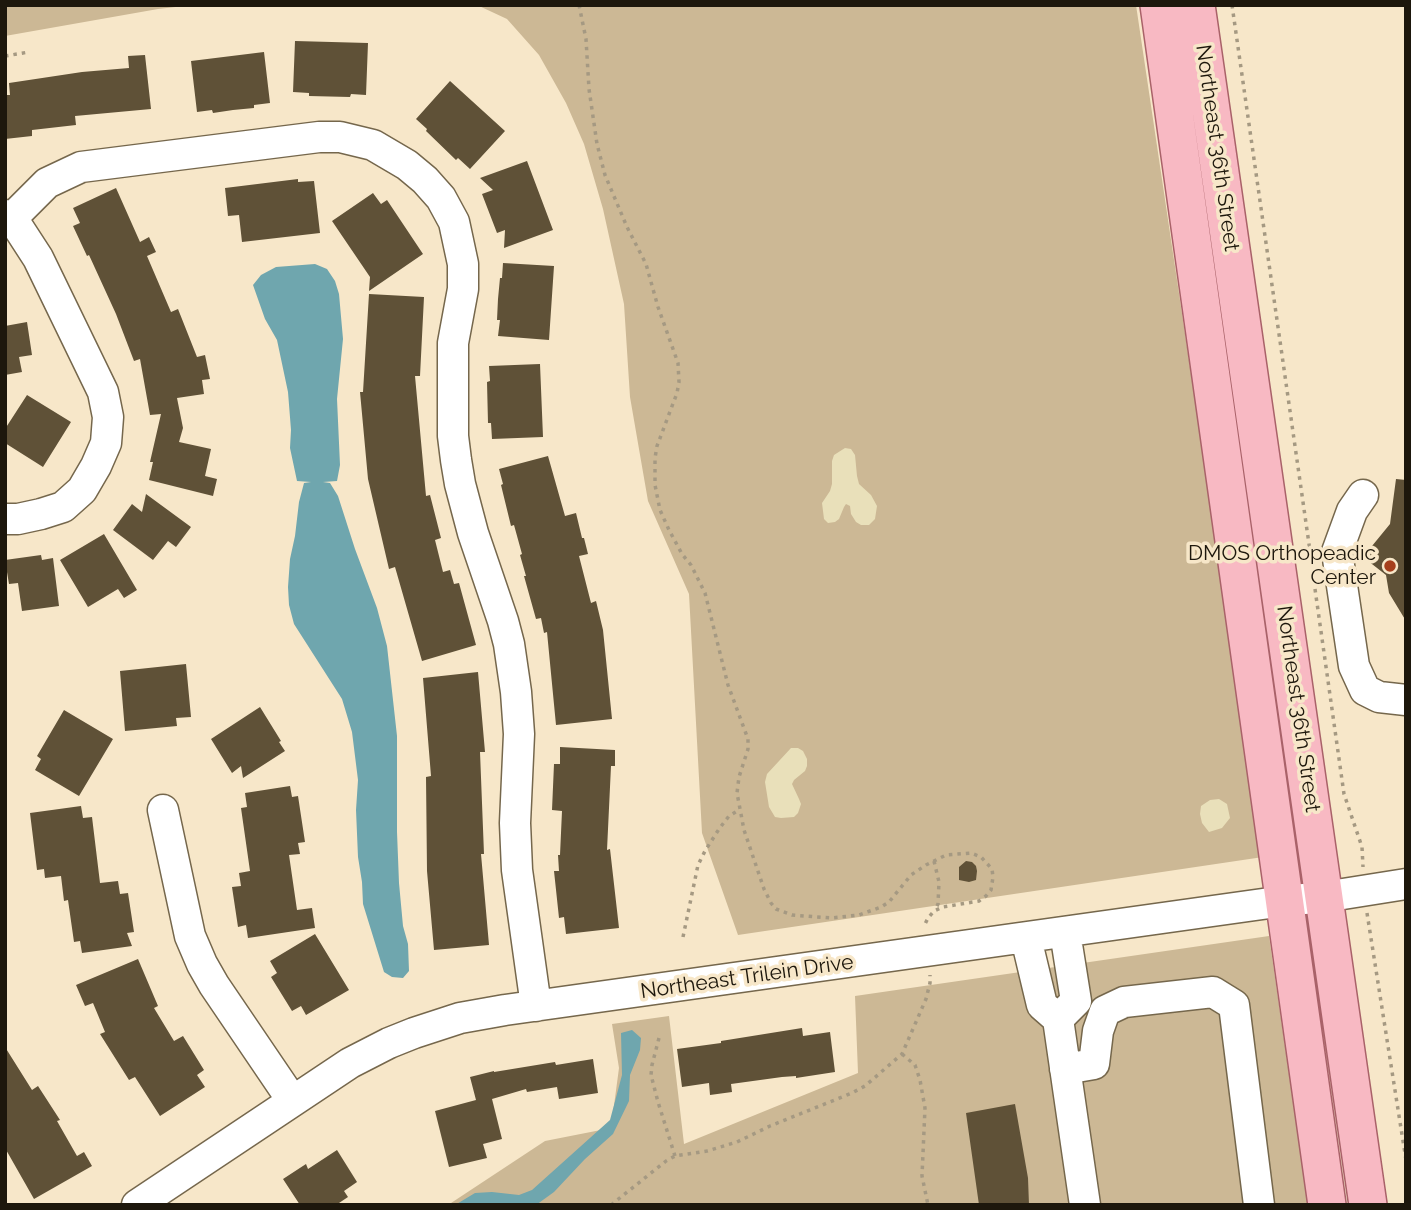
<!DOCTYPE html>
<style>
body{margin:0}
#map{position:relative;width:1411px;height:1210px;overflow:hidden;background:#f7e7c9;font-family:Raleway,sans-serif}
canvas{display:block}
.frame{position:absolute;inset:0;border:7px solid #1d170c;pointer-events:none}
</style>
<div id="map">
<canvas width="1411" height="1210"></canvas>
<div class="frame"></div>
</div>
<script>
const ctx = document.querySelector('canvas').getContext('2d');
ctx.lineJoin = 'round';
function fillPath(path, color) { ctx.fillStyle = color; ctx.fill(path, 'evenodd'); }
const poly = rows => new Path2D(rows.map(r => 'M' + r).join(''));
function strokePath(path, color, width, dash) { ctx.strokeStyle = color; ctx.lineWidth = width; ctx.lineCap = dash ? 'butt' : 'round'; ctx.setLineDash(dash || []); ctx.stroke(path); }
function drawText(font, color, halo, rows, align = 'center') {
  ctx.font = font + ' Raleway,sans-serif'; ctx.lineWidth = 7; ctx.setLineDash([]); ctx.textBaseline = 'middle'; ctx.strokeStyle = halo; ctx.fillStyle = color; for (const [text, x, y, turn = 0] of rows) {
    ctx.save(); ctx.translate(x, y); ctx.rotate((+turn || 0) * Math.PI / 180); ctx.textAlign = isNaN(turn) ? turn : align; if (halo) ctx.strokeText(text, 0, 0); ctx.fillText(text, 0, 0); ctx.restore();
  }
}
const green = poly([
 [5,5,193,5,158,9,5,36],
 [477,5,1136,5,1263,857,738,935,702,833,689,594,648,501,630,397,624,304,603,209,584,144,566,103,539,55,507,19],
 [1269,936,1308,1205,448,1205,545,1141,611,1128,619,1068,612,1024,669,1016,684,1144,858,1073,855,996]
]);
const sand = poly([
 [845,448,851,449,855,455,857,476,859,484,871,495,877,506,875,519,869,525,861,525,856,522,851,514,850,506,846,504,844,507,839,519,835,522,828,523,824,519,822,503,830,491,832,484,832,461,834,455],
 [791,748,798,748,803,751,807,759,807,766,805,771,794,780,792,784,799,799,801,804,798,813,794,817,781,818,775,817,769,807,765,782,767,774],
 [1219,799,1227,804,1230,818,1222,828,1209,832,1202,823,1200,814,1201,806,1210,800]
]);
const water = poly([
 [315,264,327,269,335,281,339,294,343,339,337,399,340,465,337,481,323,482,330,483,338,496,355,549,377,608,387,646,397,736,397,832,399,883,403,926,408,944,409,971,403,978,392,977,384,972,363,904,362,882,358,857,356,810,358,780,352,732,342,699,294,624,289,605,288,587,290,559,295,536,299,502,304,483,311,482,297,481,290,448,291,430,288,392,277,340,265,319,253,285,261,275,276,267],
 [632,1030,641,1038,640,1050,630,1075,629,1101,613,1134,585,1159,554,1192,536,1205,455,1205,475,1193,492,1192,519,1195,532,1190,610,1120,622,1075,621,1033]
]);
const building = poly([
 [295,41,368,43,366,95,351,94,350,97,309,96,309,93,293,92],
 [264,52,270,103,254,105,254,108,233,110,213,113,212,110,197,112,191,61],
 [145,55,151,109,75,116,76,125,32,130,32,136,5,139,5,95,10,95,9,83,82,72,129,68,128,56],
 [450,81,505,131,470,169,458,158,456,160,426,131,427,129,416,119],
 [527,161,553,230,504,248,505,230,497,233,482,194,493,190,480,178],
 [298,179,298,182,314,181,320,233,242,242,239,215,228,216,225,188],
 [116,188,140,242,149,237,156,252,147,256,171,312,178,309,197,357,205,355,210,379,202,380,204,394,177,398,183,428,179,442,211,449,205,476,217,479,213,496,149,480,153,462,150,462,161,414,150,415,140,359,134,361,116,314,89,255,87,256,73,226,80,223,73,208],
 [373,193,381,204,387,200,423,254,369,291,370,277,332,221],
 [503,263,554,266,549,340,498,336,500,320,497,320,498,299,500,278,502,278],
 [369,294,424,297,420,376,415,376,426,496,430,495,441,538,435,540,443,572,450,570,454,584,459,583,476,645,422,661,395,567,389,569,368,479,360,392,363,392],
 [27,322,32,355,19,357,22,372,5,375,5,326],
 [540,364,543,437,492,439,491,423,488,423,487,382,490,381,489,366],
 [27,395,71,422,43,467,5,443,5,429],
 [548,456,565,516,576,513,582,538,584,538,588,554,579,556,591,603,596,601,603,630,612,719,556,725,547,632,544,633,541,618,536,619,524,576,526,576,520,555,522,554,514,525,511,526,501,485,503,484,499,469],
 [1396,479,1406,480,1406,621,1389,593,1386,575,1363,557,1390,524],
 [146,494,191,527,176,547,168,541,153,560,113,530,132,504,142,512],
 [104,534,137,590,124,598,118,589,88,607,60,560],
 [41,555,42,560,53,558,59,606,22,611,18,583,9,584,5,560],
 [186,664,191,717,176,718,177,726,125,731,120,671],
 [478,672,485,752,480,752,484,854,481,854,489,945,434,950,427,871,426,777,431,776,423,678],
 [260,707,281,741,279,742,285,751,243,778,241,766,232,773,211,739],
 [64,710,113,739,79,796,35,770,41,759,37,756],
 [560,747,615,750,615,766,611,766,607,850,610,849,619,928,566,934,564,917,559,918,554,871,559,871,558,855,560,855,562,811,552,810,554,764,560,764],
 [290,786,292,797,298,796,305,842,298,843,300,854,289,855,297,910,312,908,315,928,248,938,246,925,238,927,232,887,241,886,239,873,250,871,241,808,247,807,245,793],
 [81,806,83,818,92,817,100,883,118,881,120,894,128,893,134,932,127,933,132,946,82,953,80,941,74,942,68,900,64,901,61,876,45,878,44,869,37,870,30,813],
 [966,861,972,862,976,866,977,871,976,880,969,882,959,880,959,867],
 [315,934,349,990,306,1015,301,1006,292,1011,271,977,277,973,270,961],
 [138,959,158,1006,154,1008,174,1041,183,1036,204,1070,197,1075,205,1087,160,1116,135,1077,129,1080,100,1034,105,1032,93,1003,85,1006,76,985],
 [802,1028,803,1036,830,1032,835,1072,796,1078,796,1076,782,1077,731,1084,732,1092,710,1095,709,1083,682,1087,677,1049,721,1043,721,1041],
 [5,1047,32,1090,38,1086,60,1120,57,1121,77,1156,84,1152,92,1166,34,1199,5,1148],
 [593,1059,598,1093,559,1099,557,1087,527,1092,526,1089,492,1099,502,1139,483,1144,487,1158,449,1167,435,1111,476,1100,470,1077,494,1071,494,1072,555,1062,556,1065],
 [1015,1104,1028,1178,1029,1205,979,1205,966,1113],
 [337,1150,357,1182,344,1191,348,1197,336,1205,300,1205,283,1179,306,1164,308,1169]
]);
const path = poly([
 [579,5,586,39,589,89,597,144,605,175,627,227,646,264,658,307,678,363,679,382,677,393,657,446,655,458,655,485,660,510,669,530,682,554,691,565,705,593,728,685,748,739,748,749,739,777,737,793,744,830,764,889,771,903,776,909,792,915,831,918,859,915,881,907,889,902,911,875,926,865,946,855,971,853,981,857,992,869,993,877,991,890,986,896,979,901,943,907,934,911,928,918,924,926],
 [1232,5,1311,558],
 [5,56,29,52],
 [1315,589,1344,794,1362,847,1363,867],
 [934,861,939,882,938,904,935,910],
 [1367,913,1406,1160],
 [683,937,698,865,705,851,719,829,729,816,739,810],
 [659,1038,652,1065,651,1075,658,1102,675,1156],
 [902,1054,915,1065,920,1080,925,1108,922,1176,928,1205],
 [611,1205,666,1161,675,1156,707,1151,737,1142,770,1126,852,1093,865,1086,902,1054,926,999,930,983,930,975]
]);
const minor = poly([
 [5,215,12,218,38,258,103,392,108,417,106,443,96,466,82,490,63,507,41,514,18,519,5,519],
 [12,218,47,183,81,167,319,137,340,137,373,145,407,165,425,180,441,198,454,222,463,264,463,289,453,343,453,436,456,460,460,484,473,533,503,621,509,644,516,692,519,734,515,823,517,870,536,1006],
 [1363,495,1352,511,1337,552,1354,666,1365,690,1379,697,1406,700],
 [163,810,190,936,202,964,214,985,292,1100],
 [1026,938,1042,1005,1058,1019,1076,1001,1065,932],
 [1058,1019,1085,1205],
 [1065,1069,1094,1064,1098,1031,1105,1011,1124,1002,1213,992,1234,1005,1259,1205],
 [137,1205,350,1063,389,1043,414,1033,460,1018,505,1010,1284,901,1324,897,1406,884]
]);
const major = poly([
 [1159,5,1327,1205],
 [1196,5,1368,1205]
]);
const markers = [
 [1390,566,7,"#a63f1c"]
];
const streetNames = [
 ["Northeast 36th Street",1217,148,82],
 ["Northeast 36th Street",1298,709,82],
 ["Northeast Trilein Drive",747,977,-8]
];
const poiNames = [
 ["DMOS Orthopeadic",1376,554],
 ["Center",1376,578]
];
fillPath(green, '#ccb895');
fillPath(sand, '#e9e0ba');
fillPath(water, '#6fa6ae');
fillPath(building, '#5f5137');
strokePath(minor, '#75674c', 33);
strokePath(major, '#a96269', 40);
strokePath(path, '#a59982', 3.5, [3.5, 5]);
strokePath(minor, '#fff', 30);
strokePath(major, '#f8b9c3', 37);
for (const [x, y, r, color] of markers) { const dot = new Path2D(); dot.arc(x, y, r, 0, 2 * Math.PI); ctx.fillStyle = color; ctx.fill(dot); strokePath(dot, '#f7e7c9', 2.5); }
drawText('21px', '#1d170c', '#f7e7c9', streetNames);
drawText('21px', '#1d170c', '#f7e7c9', poiNames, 'right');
</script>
